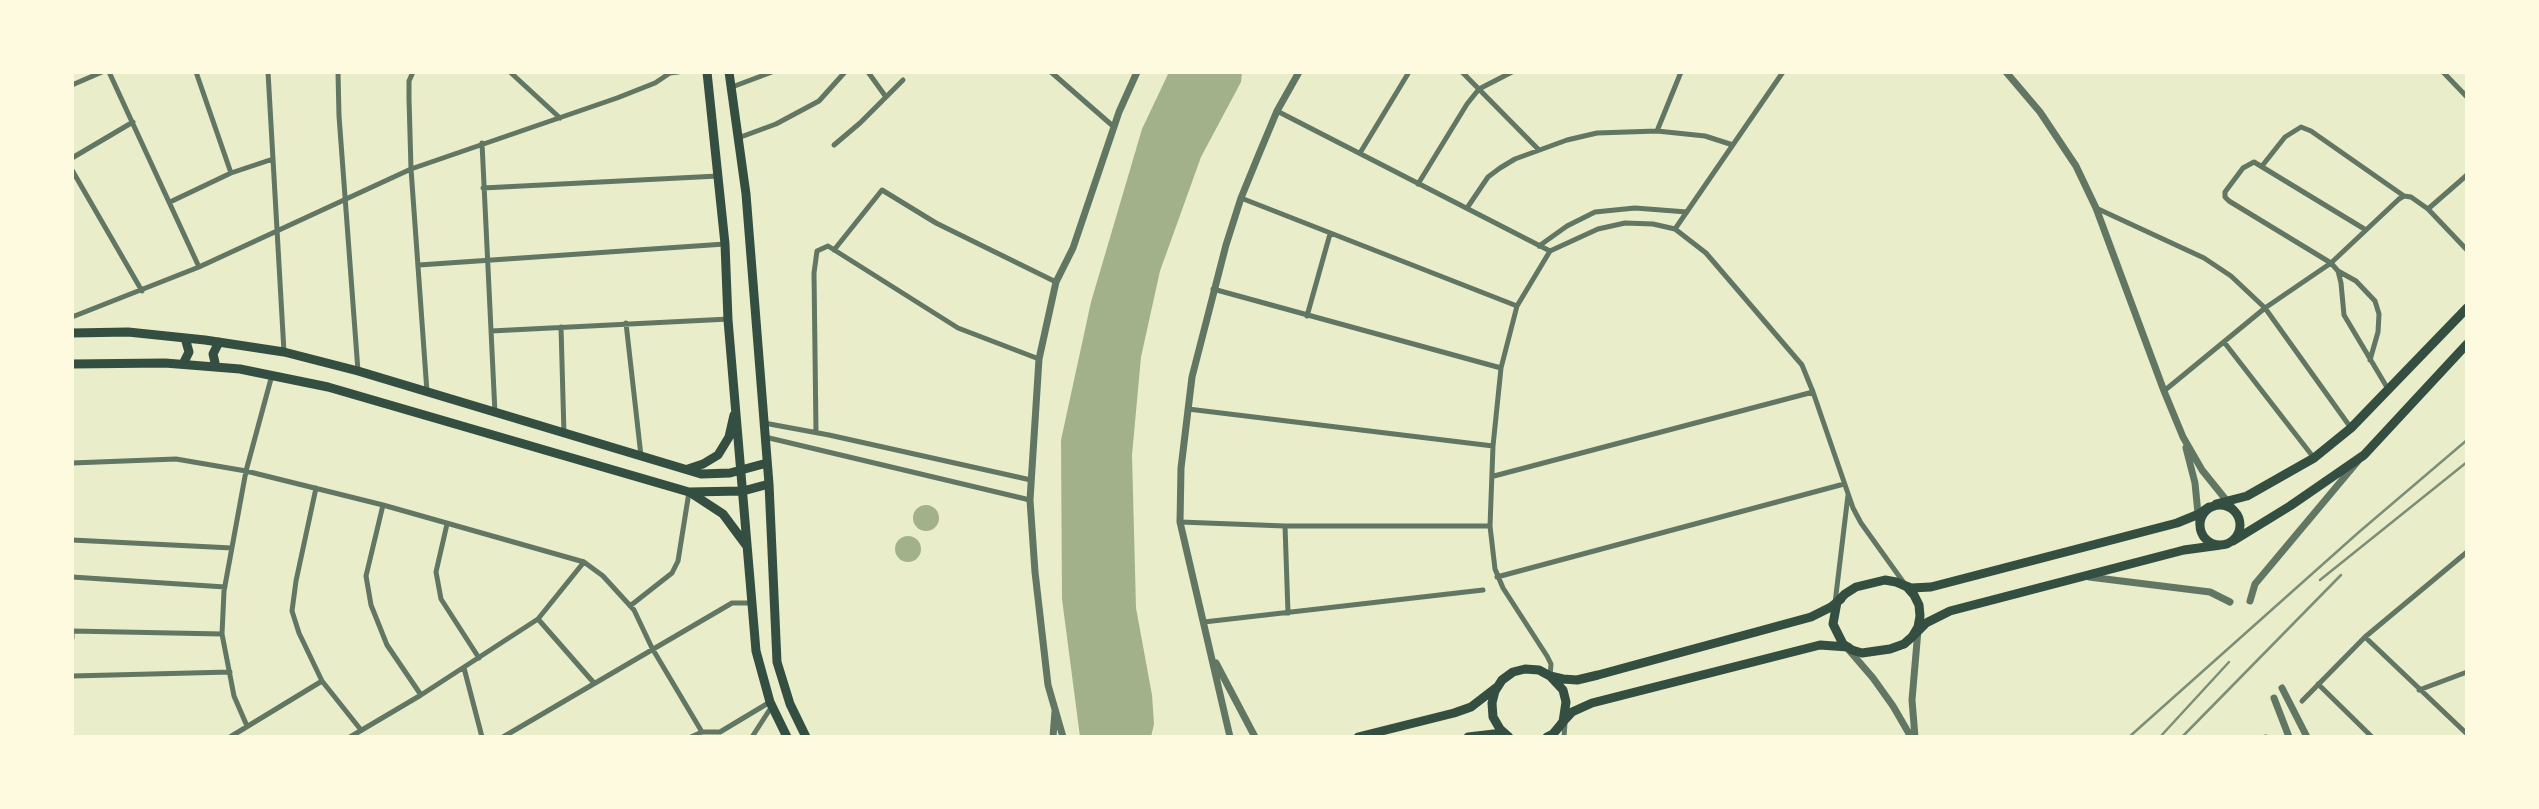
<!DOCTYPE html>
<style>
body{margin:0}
#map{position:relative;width:2539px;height:809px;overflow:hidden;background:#e9edc9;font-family:Spectral,serif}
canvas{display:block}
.frame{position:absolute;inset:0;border:74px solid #fefae0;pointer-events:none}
</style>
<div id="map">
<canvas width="2539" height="809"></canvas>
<div class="frame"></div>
</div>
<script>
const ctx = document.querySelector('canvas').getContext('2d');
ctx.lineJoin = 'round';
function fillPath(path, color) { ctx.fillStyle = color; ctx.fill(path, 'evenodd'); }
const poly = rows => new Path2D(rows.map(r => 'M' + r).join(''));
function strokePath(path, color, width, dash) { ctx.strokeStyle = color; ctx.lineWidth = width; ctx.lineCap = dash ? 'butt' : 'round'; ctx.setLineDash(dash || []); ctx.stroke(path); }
const water = poly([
 [1169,72,1242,72,1241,82,1201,157,1160,271,1141,357,1132,455,1136,608,1152,695,1154,724,1151,737,1080,737,1062,599,1061,440,1091,302,1142,129],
 '913 518a13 13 0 1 1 26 0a13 13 0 1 1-26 0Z',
 '895 549a13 13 0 1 1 26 0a13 13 0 1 1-26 0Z'
]);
const minor = poly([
 [109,72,199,267],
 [196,72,231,173],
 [268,72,284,352],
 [338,72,339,116,358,371],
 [413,72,409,81,409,99,411,169,427,392],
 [510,72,560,118],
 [868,72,886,97],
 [1051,72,1114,127],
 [1462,72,1538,149],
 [2443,72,2467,97],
 [72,85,102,72],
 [732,87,772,72],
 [1277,111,1550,251],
 [1657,131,1681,72],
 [738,138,776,124,819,101,845,72],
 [482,143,495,413],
 [834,145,860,123,903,80],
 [1360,153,1409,72],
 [72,158,133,122],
 [2262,166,2285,137,2301,127,2311,131,2404,196],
 [72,170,142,291],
 [2467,175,2428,209,2467,250],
 [1418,184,1467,104,1479,89,1512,72],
 [483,188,718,176],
 [1241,198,1517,306],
 [170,202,231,173,273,159],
 [1467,208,1488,177,1500,168,1515,159,1567,140,1597,133,1657,131,1705,136,1733,145],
 [2096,208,2204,258,2231,276,2265,308,2351,428],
 [1675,229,1783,72],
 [2366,230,2254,162,2243,168,2225,192,2225,197,2229,201,2331,263,2338,271,2341,283,2344,315,2388,389],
 [1539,246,1567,226,1595,212,1635,208,1687,212],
 [834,250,882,190,936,223,1056,282],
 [419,265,725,244],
 [2338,271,2356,281,2375,301,2379,314,2378,332,2370,360],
 [1213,289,1501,368],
 [1307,316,1330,234],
 [72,317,199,267,411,169,617,98,655,83,670,73,678,72],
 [626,323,641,456],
 [561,327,564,434],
 [491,331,729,319],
 [2224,342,2314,458],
 [2164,391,2265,308,2331,263,2399,199,2404,196,2411,197,2428,209],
 [1188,409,1493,446],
 [764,423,829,435,1031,480],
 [816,432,814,273,817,251,828,246,958,328,1039,359],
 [765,437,1030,500],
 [72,463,176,459,246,471,383,505,584,562,603,576,634,610,652,648,702,732],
 [1494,476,1813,392],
 [316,488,296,581,292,611,299,633,322,681,361,730],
 [383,505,366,576,371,605,387,645,421,695],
 [1180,522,1285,526,1490,526],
 [447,524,436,572,441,599,479,658],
 [1285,526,1288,613],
 [72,540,232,548],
 [72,577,225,587],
 [1497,577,1844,484],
 [1835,603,1848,495],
 [630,606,672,573,678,561,689,492],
 [538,619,594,683],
 [1204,622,1483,590],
 [72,631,222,634],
 [72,635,72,638],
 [2365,637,2467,734],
 [464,668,482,737],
 [72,676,230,672],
 [1550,676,1551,664,1547,656,1503,588,1495,569,1490,526,1493,446,1501,368,1517,306,1550,251,1598,229,1625,223,1653,224,1675,229,1706,253,1802,365,1813,392,1853,508,1861,523,1904,583],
 [2318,684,2372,737],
 [2419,690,2467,672],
 [2302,701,2365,637,2467,552],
 [247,726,234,696,222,634,224,591,246,471,272,375],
 [72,736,73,737],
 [230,737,322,681],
 [350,737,421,695,538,619,584,562],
 [503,737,732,603,752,603],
 [691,737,702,732,720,732,770,702],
 [752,737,772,706],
 [1564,737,1565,723],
 [2265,737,2266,737]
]);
const tertiary = poly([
 [2006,72,2040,112,2076,166,2096,208,2164,391,2183,437,2202,470,2235,511],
 [2186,448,2195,483,2199,524],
 [2089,577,2210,592,2230,602],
 [2250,601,2255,584,2358,461],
 [1848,649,1873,678,1893,706,1911,737],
 [1216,663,1255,737],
 [2282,688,2307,737],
 [2274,698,2289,737],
 [1053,737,1055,711],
 [1063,737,1048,685,1035,572,1030,500,1039,359,1056,282,1073,248,1119,112,1137,72],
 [1230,737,1180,522,1181,468,1192,377,1226,245,1241,198,1259,154,1277,111,1299,72],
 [1915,737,1912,700,1918,630]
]);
const primary = poly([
 [707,72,725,244,728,320,756,651,770,702,787,737],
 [729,72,746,194,769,484,777,662,790,704,806,737],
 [72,333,128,332,205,340,284,352,358,371,701,474,730,473,767,463],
 [72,364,165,363,240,369,328,387,689,492,743,491,769,484],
 [183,364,189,352,185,338],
 [216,367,213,354,219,342],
 [688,469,703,464,718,455,729,437,734,415],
 [691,493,723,514,746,545],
 [2216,504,2247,496,2314,458,2351,428,2467,308],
 '2200 525a20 20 0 1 1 40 0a20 20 0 1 1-40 0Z',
 [2233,541,2290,506,2364,455,2467,344],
 [1885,580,1896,582,1907,587,1914,595,1919,605,1920,616,1918,627,1912,637,1904,644,1890,649,1862,653,1852,650,1843,644,1833,624,1837,602,1845,594,1856,587,1885,580],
 [1896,582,1911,588,1931,587,2177,523,2199,514,2209,507],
 [1912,637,1926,623,1950,611,2184,550,2221,545],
 [1550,676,1563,679,1577,680,1598,675,1811,617,1831,607,1841,599],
 [1561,724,1572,712,1592,703,1820,645,1848,647],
 [1358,737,1454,713,1471,707,1497,687],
 [1468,737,1494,734,1507,737],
 [1509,737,1500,729,1493,717,1492,703,1495,691,1502,680,1513,672,1525,669,1539,670,1550,676,1563,690,1566,702,1563,722,1553,734,1547,737]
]);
const rail = poly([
 [2320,580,2467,462],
 [2129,737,2359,532,2467,440],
 [2160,737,2229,662],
 [2182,737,2341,575]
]);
fillPath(water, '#a3b18a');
strokePath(minor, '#617663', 5);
strokePath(tertiary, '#617663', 7);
strokePath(primary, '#344e41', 9);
strokePath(rail, '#7c8e77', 2.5);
</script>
